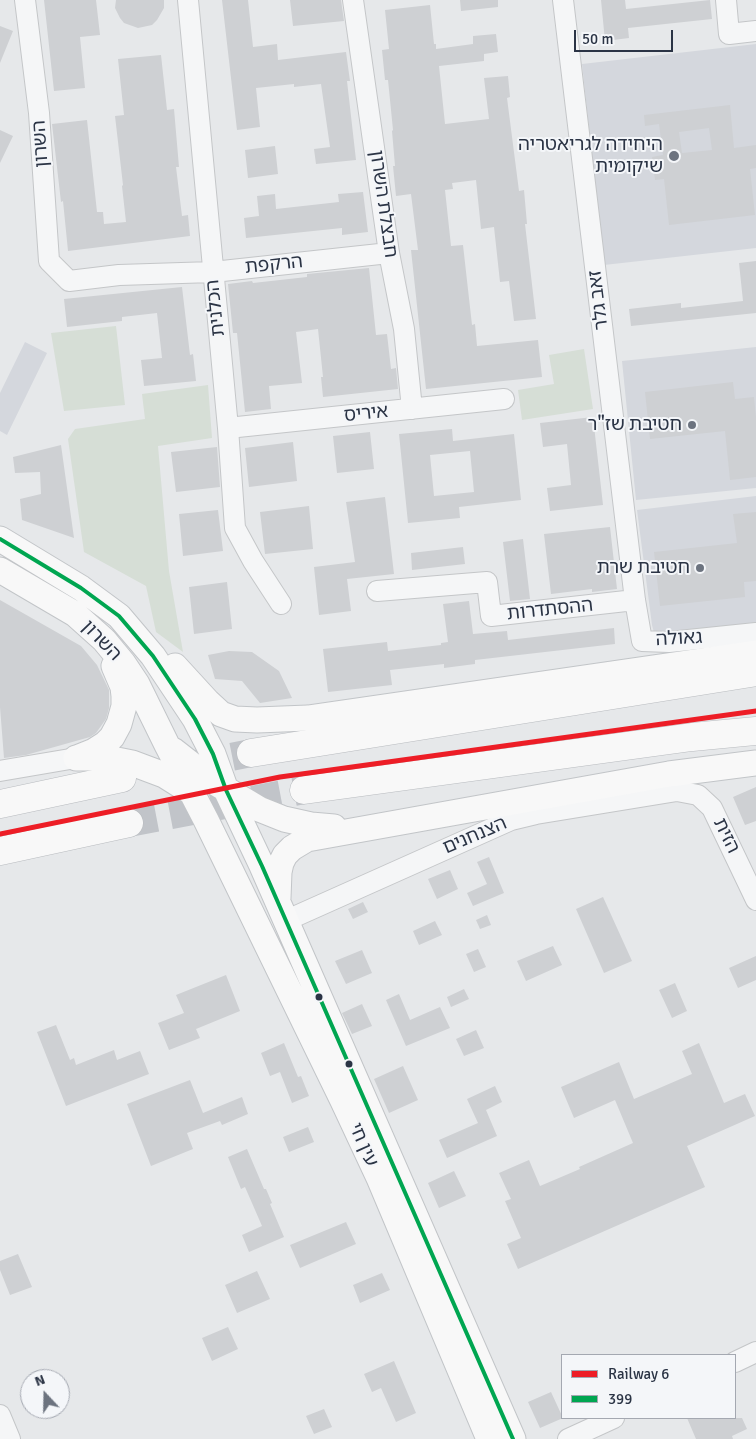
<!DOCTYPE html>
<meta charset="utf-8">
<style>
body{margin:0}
#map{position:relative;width:756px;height:1439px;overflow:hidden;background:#e6e8ea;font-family:Signika,sans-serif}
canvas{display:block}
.legend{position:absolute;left:561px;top:1354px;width:175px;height:65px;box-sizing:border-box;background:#f4f6f9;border:1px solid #a4a8b1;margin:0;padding:6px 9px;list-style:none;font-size:15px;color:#2b3445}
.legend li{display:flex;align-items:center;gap:10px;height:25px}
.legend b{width:25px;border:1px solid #a4a8b1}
.north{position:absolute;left:20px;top:1369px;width:50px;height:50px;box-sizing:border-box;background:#f4f6f9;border:1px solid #a4a8b1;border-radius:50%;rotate:339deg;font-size:14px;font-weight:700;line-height:20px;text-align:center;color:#2b3445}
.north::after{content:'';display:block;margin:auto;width:18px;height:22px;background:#6c737f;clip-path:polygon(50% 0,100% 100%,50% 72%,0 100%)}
.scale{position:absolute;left:574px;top:30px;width:99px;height:22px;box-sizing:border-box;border:2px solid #2b3445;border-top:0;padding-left:6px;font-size:15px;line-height:18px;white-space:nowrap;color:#2b3445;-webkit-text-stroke:4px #f4f6f9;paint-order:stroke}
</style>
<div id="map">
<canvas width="756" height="1439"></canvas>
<ul class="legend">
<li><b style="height:6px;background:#ed1d26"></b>Railway 6</li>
<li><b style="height:6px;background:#00a651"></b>399</li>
</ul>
<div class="north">N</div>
<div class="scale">50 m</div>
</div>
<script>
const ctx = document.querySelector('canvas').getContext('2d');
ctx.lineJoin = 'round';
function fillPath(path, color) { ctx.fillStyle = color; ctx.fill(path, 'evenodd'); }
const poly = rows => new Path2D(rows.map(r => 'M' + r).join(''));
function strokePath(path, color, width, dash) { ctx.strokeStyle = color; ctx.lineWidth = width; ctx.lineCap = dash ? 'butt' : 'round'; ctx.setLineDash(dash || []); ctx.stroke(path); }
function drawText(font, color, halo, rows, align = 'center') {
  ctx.font = font + ' Signika,"Noto Sans Hebrew",sans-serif'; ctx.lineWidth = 4; ctx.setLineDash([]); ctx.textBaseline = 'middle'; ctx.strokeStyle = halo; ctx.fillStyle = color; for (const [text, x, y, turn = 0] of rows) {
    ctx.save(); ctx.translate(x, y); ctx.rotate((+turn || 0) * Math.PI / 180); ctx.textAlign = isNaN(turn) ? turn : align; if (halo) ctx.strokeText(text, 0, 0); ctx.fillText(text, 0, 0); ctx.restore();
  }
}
const built = poly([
 [756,44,756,248,604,265,582,64],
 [25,342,47,353,7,435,0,431,0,393],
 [756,347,756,488,636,500,622,361],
 [756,496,756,629,656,640,652,625,637,510]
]);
const green = poly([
 [116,326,125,405,64,411,51,333],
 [584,349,593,409,522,420,518,390,554,384,549,355],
 [208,385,212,438,158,446,169,571,183,652,156,632,146,586,84,552,68,439,75,429,145,419,142,394]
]);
const building = poly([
 [44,0,96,0,100,35,80,37,85,88,54,91],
 [116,0,164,0,164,8,157,20,152,25,138,28,124,23,120,18,115,8],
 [222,0,248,0,253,47,277,44,278,60,346,52,350,81,347,81,356,160,316,164,314,149,330,147,321,84,294,87,294,84,256,88,260,127,237,130],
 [290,0,341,0,344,21,293,26],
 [460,0,498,0,498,7,461,11],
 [601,0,625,0,626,9,710,0,712,19,628,28,629,38,605,41],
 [430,5,434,44,436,44,436,49,473,44,473,36,496,34,498,52,484,54,484,61,439,66,445,124,489,119,484,78,508,76,510,97,507,98,519,191,524,190,527,224,525,224,536,319,514,321,509,281,500,282,494,227,481,229,476,180,452,183,453,189,445,190,451,246,463,245,472,325,475,324,477,346,538,340,542,377,426,389,411,250,418,250,411,194,396,196,393,166,395,166,392,131,393,130,388,80,385,80,382,50,389,49,385,10],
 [0,26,13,31,0,63],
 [161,55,167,110,174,109,179,167,176,167,182,216,188,215,190,236,68,251,63,201,61,202,52,124,87,120,97,212,103,212,104,224,126,222,122,186,123,185,115,116,124,115,118,59],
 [730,105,734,148,756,145,756,168,750,169,755,215,669,225,664,179,655,180,652,157,663,155,659,124,645,126,644,115],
 [709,128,712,150,682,153,679,132],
 [0,130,13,136,0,163],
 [275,146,278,174,248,178,245,150],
 [363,192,368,232,342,235,342,228,246,238,244,218,259,216,257,196,275,194,276,209,339,202,338,194],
 [756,261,756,313,631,326,629,309,681,303,681,308,743,301,739,263],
 [369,268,376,335,387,334,391,369,396,368,398,389,323,397,321,377,323,377,318,329,296,332,302,383,269,386,271,409,245,412,237,333,233,333,228,284,252,281,253,283,307,277,307,274],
 [182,287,190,355,193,354,196,381,144,386,141,360,162,358,157,313,122,317,122,321,67,327,64,299],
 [733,382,735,399,754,397,756,417,756,477,730,480,725,431,650,439,645,392],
 [593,417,603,505,550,511,547,488,571,485,567,444,543,447,540,423],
 [452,429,453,441,514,434,521,500,459,507,460,518,408,523,399,434],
 [470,451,474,492,434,496,430,455],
 [370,432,374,469,337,473,333,436],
 [293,442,297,481,249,487,245,448],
 [61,445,74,538,22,520,20,499,41,494,40,472,15,473,13,457],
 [217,447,220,487,176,492,171,452],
 [385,497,394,574,347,579,351,611,319,615,314,567,355,562,346,502],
 [309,506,313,549,265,554,260,512],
 [218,510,223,551,183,556,179,514],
 [756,512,756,581,744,582,745,597,660,606,654,552,737,543,733,514],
 [610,527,617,589,592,592,592,589,551,594,544,534],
 [523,539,530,599,510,601,503,542],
 [463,547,465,564,412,570,411,553],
 [227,582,232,629,194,634,189,587],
 [0,600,81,646,97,665,109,690,109,708,106,719,96,733,90,737,26,755,4,758,0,707],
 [469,601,473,634,507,631,508,640,614,628,615,644,475,660,475,664,444,668,444,664,390,670,392,685,328,692,323,649,387,642,388,651,441,645,441,643,448,642,443,604],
 [229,651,252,652,279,671,292,698,260,703,242,681,215,679,208,655],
 [756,787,756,821,745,825,733,797],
 [489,857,504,893,473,906,467,893,487,884,477,862],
 [450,870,458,889,437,899,428,879],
 [603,897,632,961,604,973,576,909],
 [363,902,368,912,353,919,348,909],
 [487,915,491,925,480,929,476,920],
 [435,921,442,935,419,945,413,931],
 [553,946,562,965,526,981,517,961],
 [478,949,486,967,474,972,466,954],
 [362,950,372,973,346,984,335,961],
 [756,956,756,980,738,988,729,968],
 [226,975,240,1011,196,1029,200,1038,169,1050,158,1023,184,1013,176,995],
 [675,983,687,1011,672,1018,659,990],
 [464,989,469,999,451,1007,447,997],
 [399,994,410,1020,440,1007,450,1028,406,1046,386,1000],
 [362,1004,372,1026,352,1034,342,1013],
 [56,1025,70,1060,74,1058,76,1065,114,1050,117,1060,140,1051,149,1074,66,1106,37,1032],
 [476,1030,484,1048,464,1056,456,1039],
 [284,1043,298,1077,301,1076,309,1096,292,1103,280,1072,270,1076,261,1053],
 [699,1043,724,1103,745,1094,755,1116,687,1146,705,1187,518,1269,507,1244,521,1238,505,1201,511,1199,499,1173,529,1160,540,1186,580,1169,579,1167,633,1143,615,1100,574,1118,561,1087,619,1062,634,1099,692,1074,682,1051],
 [403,1066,418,1100,389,1113,374,1079],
 [190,1080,203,1113,242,1097,248,1114,222,1125,220,1121,187,1133,193,1149,151,1166,127,1104],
 [495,1086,502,1102,486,1110,497,1136,447,1158,439,1140,478,1123,467,1099],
 [308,1127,314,1142,289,1152,283,1137],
 [247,1149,264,1189,266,1189,272,1203,270,1204,284,1237,249,1252,242,1235,262,1226,245,1187,241,1189,228,1157],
 [454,1171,466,1196,439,1208,428,1183],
 [346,1222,356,1244,300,1268,290,1245],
 [18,1254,32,1287,10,1295,0,1270,0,1261],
 [257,1271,270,1299,237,1313,225,1285],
 [382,1273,390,1290,360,1303,353,1285],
 [228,1327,238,1349,212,1361,202,1338],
 [394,1361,416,1413,396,1422,381,1388,372,1392,364,1374],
 [551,1392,563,1418,540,1428,528,1402],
 [324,1409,332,1427,314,1434,306,1416],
 [687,1418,742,1418,747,1429,732,1436,733,1439,696,1439]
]);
const highwayTunnel = poly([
 [191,765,251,753],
 [129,823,304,790]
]);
const minor = poly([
 [25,0,39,113,49,261,69,281,119,275,213,272,389,253],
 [188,0,228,428,235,528,253,561,281,604],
 [353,0,389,253,404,329,412,409],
 [563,0,635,600,642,641,669,642,756,633],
 [726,0,729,34,756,31],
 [228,428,504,399],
 [377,591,487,582,491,616,635,600],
 [0,771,76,758],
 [285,921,511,820,536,814,677,791,698,795,712,808,756,900],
 [735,1362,756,1352],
 [0,1415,10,1439],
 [568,1439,614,1418]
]);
const major = poly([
 [0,539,81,588,119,616,153,656,195,719,213,754,226,790,262,866,513,1439],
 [0,570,75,614,104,640,123,663,137,684,167,745,206,820,343,1101,379,1178,489,1439],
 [175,666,208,702,221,714,235,719,257,720,308,718,756,653],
 [173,750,214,782,259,809,284,819,311,825,334,827],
 [79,757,94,751,105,744,112,737,119,724,124,706,124,696,123,687,114,666],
 [76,758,107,758,132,763,164,775,191,792],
 [278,898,279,872,281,863,285,855,292,848,307,839,669,774,756,763]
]);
const highway = poly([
 [251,753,756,672],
 [304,790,692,737,756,731],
 [0,804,122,778],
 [0,851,129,823]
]);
const bus1 = poly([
 [0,539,81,588,119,616,153,656,195,719,213,754,226,790,262,866,513,1439]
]);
const rail1 = poly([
 [0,834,280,777,756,711]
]);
const markers = [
 [674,156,6,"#6c737f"],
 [692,425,5,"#6c737f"],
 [700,568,5,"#6c737f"],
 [319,997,4.5,"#2b3445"],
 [349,1064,4.5,"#2b3445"]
];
const streetNames = [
 ["השרון",41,144,-94],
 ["חבצלת השרון",383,204,82],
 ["הרקפת",274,265,-6],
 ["זאב גלר",599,300,-97],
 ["הכלנית",216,308,-96],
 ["איריס",366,414,-6],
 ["ההסתדרות",550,610,-6],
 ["גאולה",679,639,-3],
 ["השרון",101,641,46],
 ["הצנחנים",475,836,-23],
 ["הזית",726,836,64],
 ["עין חי",363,1145,66]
];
const poiNames = [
 ["היחידה לגריאטריה",663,145],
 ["שיקומית",663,167],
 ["חטיבת שז\"ר",682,425],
 ["חטיבת שרת",690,568]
];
fillPath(built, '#d4d7dd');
fillPath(green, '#d6ded6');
fillPath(building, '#ced0d3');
strokePath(highwayTunnel, '#c1c4c9', 28, [28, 14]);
strokePath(minor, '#c4c6c8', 22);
strokePath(major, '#c2c5c8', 27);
strokePath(highway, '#b8bbbf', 29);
strokePath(minor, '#f5f6f7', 20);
strokePath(major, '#f8f8f8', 25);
strokePath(highway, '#f8f8f8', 28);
strokePath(bus1, '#00a651', 4);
strokePath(rail1, '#ed1d26', 5);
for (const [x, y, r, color] of markers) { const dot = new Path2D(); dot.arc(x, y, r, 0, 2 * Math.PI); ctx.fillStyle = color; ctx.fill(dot); strokePath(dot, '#f4f6f9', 2); }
drawText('19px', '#2b3445', '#f4f6f9', streetNames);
drawText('19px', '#2b3445', '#f4f6f9', poiNames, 'right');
</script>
